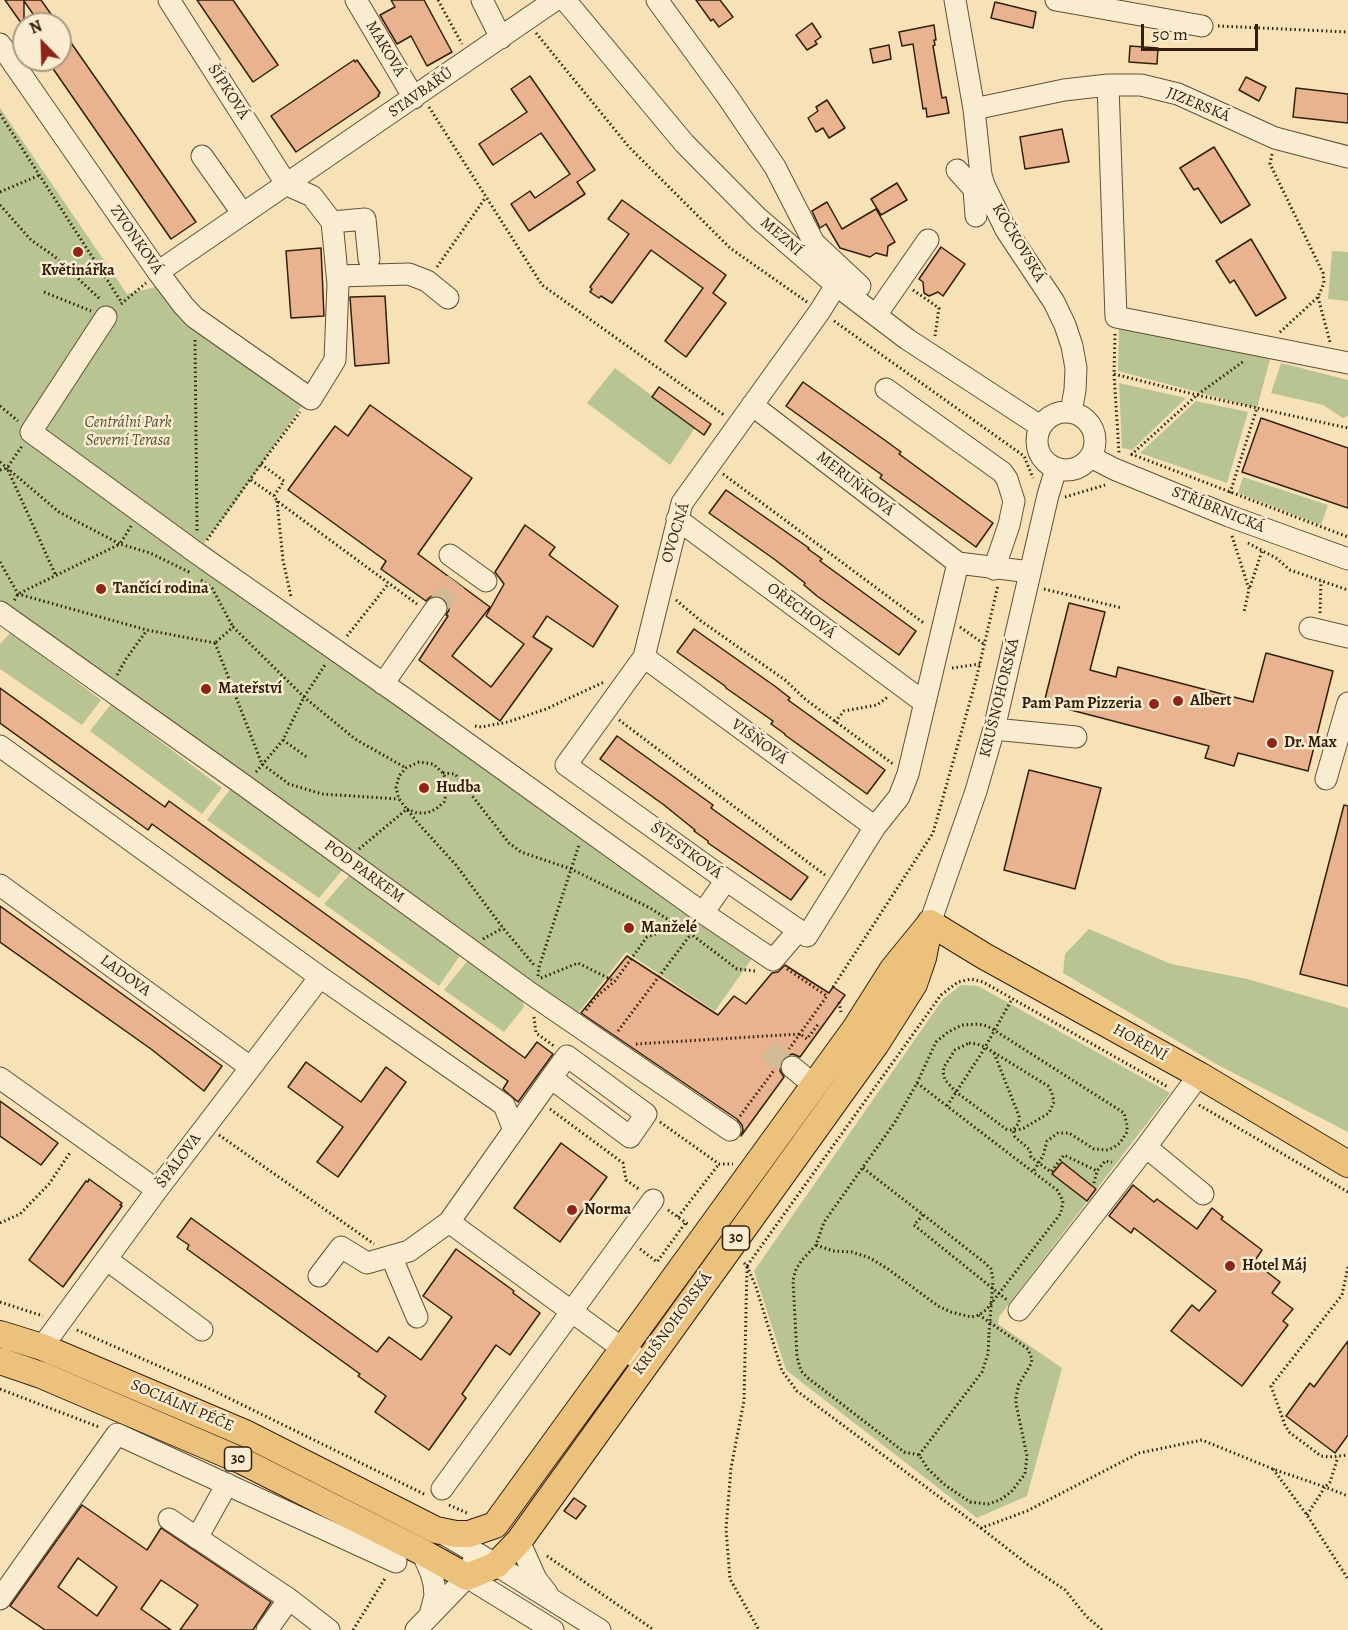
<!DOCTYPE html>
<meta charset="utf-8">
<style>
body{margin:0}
#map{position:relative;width:1348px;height:1630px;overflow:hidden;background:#f7e2b8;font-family:Alegreya,serif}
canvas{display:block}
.north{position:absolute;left:12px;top:12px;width:60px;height:60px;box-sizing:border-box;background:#faecd1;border:2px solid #aa9a82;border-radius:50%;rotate:337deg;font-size:16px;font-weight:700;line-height:24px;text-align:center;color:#321f0b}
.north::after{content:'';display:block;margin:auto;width:21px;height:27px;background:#8f2418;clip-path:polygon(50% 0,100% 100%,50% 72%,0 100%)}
.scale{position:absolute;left:1141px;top:24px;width:117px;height:27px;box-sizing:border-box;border:3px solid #321f0b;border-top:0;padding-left:8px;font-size:18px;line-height:21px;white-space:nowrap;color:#321f0b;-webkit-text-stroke:4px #faecd1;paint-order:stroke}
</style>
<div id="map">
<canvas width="1348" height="1630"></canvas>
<div class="north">N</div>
<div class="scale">50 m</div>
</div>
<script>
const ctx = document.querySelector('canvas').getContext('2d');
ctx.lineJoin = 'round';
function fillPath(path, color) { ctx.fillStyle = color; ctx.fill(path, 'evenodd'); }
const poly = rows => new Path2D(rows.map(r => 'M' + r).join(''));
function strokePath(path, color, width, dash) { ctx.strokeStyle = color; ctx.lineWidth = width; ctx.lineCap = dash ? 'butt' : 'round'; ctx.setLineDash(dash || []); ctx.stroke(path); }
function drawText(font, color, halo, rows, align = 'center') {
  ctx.font = font + ' Alegreya,serif'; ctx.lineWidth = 5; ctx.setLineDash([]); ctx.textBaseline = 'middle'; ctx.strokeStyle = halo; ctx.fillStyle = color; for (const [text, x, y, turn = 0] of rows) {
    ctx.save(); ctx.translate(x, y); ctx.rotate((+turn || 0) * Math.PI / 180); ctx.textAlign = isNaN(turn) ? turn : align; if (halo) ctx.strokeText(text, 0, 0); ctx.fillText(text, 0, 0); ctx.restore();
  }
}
const green = poly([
 [0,108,127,294,155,287,176,309,303,404,233,506,204,543,437,714,763,943,715,1011,626,952,576,1016,0,602],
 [1332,251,1348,252,1348,301,1328,299],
 [1119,327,1270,359,1257,408,1118,371],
 [1281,363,1348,380,1348,416,1343,418,1323,405,1271,393],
 [615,368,695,428,670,465,587,403],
 [1119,383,1186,398,1132,450,1122,448],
 [1196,401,1248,412,1227,483,1140,453],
 [1243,477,1328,505,1321,525,1238,493],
 [11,632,101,700,82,725,0,669,0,644],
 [111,704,222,788,202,814,90,731],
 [231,788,345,867,319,898,207,820],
 [351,873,461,954,439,986,324,904],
 [1089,929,1171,964,1247,979,1348,1008,1348,1132,1216,1064,1063,973,1065,954],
 [469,959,521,996,524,1007,504,1032,444,990],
 [961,985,978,986,1170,1093,999,1317,998,1324,1062,1368,1027,1496,977,1518,786,1370,754,1271,943,999]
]);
const building = poly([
 [5,0,41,0,58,24,40,24,24,1,24,27,5,0],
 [197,0,233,0,278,65,253,82,197,0],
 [391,0,424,0,452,52,427,66,411,36,397,44,380,15,395,7,391,0],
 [696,0,720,0,733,17,719,27,713,19,711,21,696,0],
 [995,2,1036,12,1033,28,991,18,995,2],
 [812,23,821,37,815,41,817,44,807,50,796,35,812,23],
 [934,25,936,40,934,40,935,45,933,46,942,98,946,97,949,113,927,117,926,108,923,109,913,44,902,46,899,32,934,25],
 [60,27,196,222,171,239,47,60,60,60,60,27],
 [889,45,891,59,873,63,870,49,889,45],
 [1130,46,1158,48,1157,64,1129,62,1130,46],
 [354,60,355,62,357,60,380,93,378,95,379,96,296,152,271,116,354,60],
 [530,76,595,170,577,182,585,194,529,231,511,204,530,191,535,198,570,174,541,133,493,165,479,144,527,112,511,89,530,76],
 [1246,77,1266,87,1259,101,1239,90,1246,77],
 [1296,88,1348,94,1348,123,1293,117,1296,88],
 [827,100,845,128,829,138,823,128,816,132,808,118,818,111,816,107,827,100],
 [1062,129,1069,162,1025,169,1020,137,1062,129],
 [1214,147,1250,205,1221,223,1198,188,1194,190,1180,168,1214,147],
 [897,183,907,200,881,215,871,199,897,183],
 [622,200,726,275,713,293,726,303,686,357,665,341,703,288,651,250,612,303,601,296,599,298,590,292,592,289,590,287,629,234,608,219,622,200],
 [827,202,842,229,876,209,895,242,888,246,887,256,876,253,870,257,840,248,826,224,820,228,812,211,827,202],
 [1251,239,1286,298,1256,316,1234,280,1230,283,1216,261,1251,239],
 [941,247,965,264,943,296,938,292,929,296,924,293,923,282,919,279,941,247],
 [321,248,324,316,291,318,286,251,321,248],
 [385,296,389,363,355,366,350,297,385,296],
 [803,382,886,441,901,452,899,454,993,523,976,547,880,478,882,475,786,406,803,382],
 [659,387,711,424,704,435,652,397,659,387],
 [370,405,472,478,418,554,490,607,452,656,491,687,524,644,486,616,504,584,495,572,525,525,555,547,549,555,618,606,593,647,547,616,533,637,552,649,500,721,419,660,448,616,446,615,449,610,448,603,444,598,436,595,430,597,426,601,381,569,386,561,288,490,335,426,348,436,370,405],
 [1261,418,1348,448,1348,508,1242,472,1261,418],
 [726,490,809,548,808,549,822,559,820,561,916,631,899,655,817,596,804,585,805,583,774,559,709,513,726,490],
 [1069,603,1105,612,1090,670,1116,677,1118,667,1253,702,1266,653,1333,671,1308,771,1238,753,1234,766,1205,758,1209,746,1044,703,1069,603],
 [694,629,776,687,790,698,788,700,885,770,867,794,785,735,785,734,771,724,773,721,726,688,725,686,677,652,694,629],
 [0,688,165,807,169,801,525,1058,537,1042,553,1054,518,1102,503,1089,508,1081,481,1062,152,824,148,830,0,723,0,688],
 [617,736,713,805,711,808,732,823,808,877,791,900,708,843,708,841,694,831,695,830,664,805,600,759,617,736],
 [1029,770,1101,788,1075,889,1004,870,1029,770],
 [1344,805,1348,806,1348,986,1300,974,1344,805],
 [0,906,222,1066,204,1091,151,1049,0,942,0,906],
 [627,956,718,1015,734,996,746,1004,772,973,778,972,785,965,829,993,833,987,845,995,800,1057,793,1054,788,1055,782,1059,780,1064,780,1071,784,1077,741,1136,743,1130,742,1125,737,1119,581,1013,627,956],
 [306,1062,361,1102,386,1067,406,1082,338,1177,317,1162,343,1127,288,1087,306,1062],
 [0,1101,58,1143,41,1165,0,1136,0,1101],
 [561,1143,607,1177,560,1242,514,1208,561,1143],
 [1062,1162,1096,1189,1087,1201,1052,1174,1062,1162],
 [89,1179,122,1203,120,1205,122,1206,63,1287,29,1260,86,1181,88,1182,89,1179],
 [1133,1185,1154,1202,1157,1199,1197,1229,1212,1208,1223,1217,1221,1219,1262,1250,1254,1262,1280,1282,1272,1293,1293,1309,1283,1321,1288,1325,1242,1386,1171,1331,1192,1305,1199,1311,1216,1291,1134,1228,1131,1233,1109,1216,1133,1185],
 [191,1218,377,1352,389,1337,421,1360,452,1317,423,1296,456,1249,514,1291,513,1293,540,1313,510,1355,496,1345,462,1394,466,1398,429,1450,375,1412,386,1396,358,1376,360,1374,187,1249,189,1245,177,1237,191,1218],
 [1348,1341,1348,1435,1335,1453,1286,1416,1310,1383,1314,1387,1348,1341],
 [574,1498,586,1506,576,1519,564,1511,574,1498],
 [82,1505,147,1550,161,1528,271,1602,253,1630,180,1630,198,1605,161,1580,141,1609,171,1630,45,1630,10,1606,82,1505],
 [78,1558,117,1587,97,1616,58,1587,78,1558]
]);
const minorTunnel = poly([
 [436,608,456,582],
 [767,1050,792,1067]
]);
const path = poly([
 [438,0,462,44],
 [1218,26,1348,32],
 [536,33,629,147,730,248,807,302],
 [429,107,542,285,724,415],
 [0,114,122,303],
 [1272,154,1270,164,1323,273,1324,283,1318,297,1279,333],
 [0,192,40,175],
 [0,205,31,240,54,256,101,300],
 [437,267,486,197],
 [913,290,939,308,935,336],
 [44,292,91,311],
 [1318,297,1330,342],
 [121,304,146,283],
 [834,321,1024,456,1033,478],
 [1115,334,1114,374,1119,453],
 [195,340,197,531],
 [1114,374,1197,395,1257,408],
 [0,406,18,421],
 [1131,454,1348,537],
 [1131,455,1197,395,1244,361],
 [0,462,59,512,120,544,18,594,14,601],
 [261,464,284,481,274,496,277,501,417,604],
 [0,470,7,468,22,446],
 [8,470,56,576],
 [723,474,925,624],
 [251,480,274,496],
 [1230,493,1257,408,1348,428],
 [1065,497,1105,485],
 [277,501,283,560,291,597],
 [131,526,120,544,150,553,191,573],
 [1232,536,1249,589,1244,612],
 [207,540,261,464,300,412],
 [1248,543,1276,558,1290,570,1348,590],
 [0,562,18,594,147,630,215,643],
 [201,580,212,588,233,627],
 [1250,587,1262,551],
 [1044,589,1122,608],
 [676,600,701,621,785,680,805,699,893,764],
 [1320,613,1321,581],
 [960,627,984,644],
 [347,636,389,583],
 [216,642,233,627,304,697,355,739,406,768],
 [215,643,262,764,289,784,322,794,399,799],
 [952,668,980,664],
 [117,675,126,659,147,630],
 [619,720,825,875],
 [835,722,844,711,877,705,889,696],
 [475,726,481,727,508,722,546,709,604,682],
 [283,740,308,758],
 [256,772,283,740,304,697,325,665],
 [443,773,455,774,509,843,521,852,571,869,650,908,691,934,694,928],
 [407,809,417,813,427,813,436,809,444,802,447,792,447,782,443,773,433,764,419,762,406,768,399,776,396,788,399,799,417,822,456,865,503,928,534,965],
 [359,849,407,809],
 [483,939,503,928],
 [787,969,827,996,789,1049],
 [538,976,539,967,579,845],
 [541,978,578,963,614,981],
 [833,987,933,833,976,680,998,585],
 [839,1002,841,1012],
 [586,1010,595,998,615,981,647,937,669,929,691,934,737,969,756,971],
 [534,1017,536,1033,554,1046],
 [618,1031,691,934],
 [969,1043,977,1044,985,1047,1048,1086,1052,1093,1054,1102,1049,1113,1024,1128,1018,1130,1009,1130,1006,1129,956,1092,945,1080,943,1072,944,1067,955,1050,969,1043],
 [636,1044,800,1034,807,1039,819,1023],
 [994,1053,1019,1116,1019,1123,1013,1130,1015,1137,1030,1150,1031,1157,1051,1172,1064,1155,1097,1171],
 [917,1083,1033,1172,1057,1190,1063,1201,1061,1213,987,1309,979,1315,971,1317,951,1312,938,1306,888,1269,870,1258,852,1252,833,1251,816,1245,824,1222,895,1122,917,1083,936,1042,948,1032,962,1025,978,1024,987,1026,994,1030,1124,1113,1127,1125,1127,1132,1120,1143,1114,1147,1108,1150,1094,1149,1069,1133,1058,1133,1047,1141,1043,1156,1033,1172],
 [1199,1105,1348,1192],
 [947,1106,983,1051,1012,999],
 [550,1109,623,1163,626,1180,640,1190],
 [740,1116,775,1069],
 [660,1122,719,1164,733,1164],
 [219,1135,374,1244],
 [863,1168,984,1262,991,1269,993,1280],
 [1094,1183,1097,1171,1105,1161,1112,1162],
 [668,1210,689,1225],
 [923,1215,914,1225,1007,1300],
 [678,1217,719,1164],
 [0,1223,20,1214,49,1184,71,1151],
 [816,1245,802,1260,796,1269,793,1280,797,1357,801,1371,808,1378,904,1452,919,1455,928,1469,945,1485,970,1502,988,1504,1000,1500,1011,1492,1025,1474,1027,1456,1016,1404,1016,1397,1019,1384,1031,1364,1032,1359,1028,1349,979,1315],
 [640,1249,657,1262,686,1222],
 [744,1263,747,1266,941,995,958,982,971,979,983,982,1168,1087],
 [747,1266,756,1287,782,1371,797,1391,981,1528,1027,1511,1139,1453,1202,1440,1273,1469,1325,1487,1330,1482,1338,1457],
 [747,1267,744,1401,731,1468,726,1529,730,1579,759,1630],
 [1348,1267,1342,1295,1271,1386,1285,1425,1289,1432,1321,1456,1329,1457,1348,1455],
 [0,1302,43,1316],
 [77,1330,204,1386,426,1495],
 [0,1389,99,1427],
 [919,1455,982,1372,988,1354,989,1334],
 [1273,1469,1307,1515,1348,1579],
 [449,1505,467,1513],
 [1307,1515,1325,1487,1348,1496],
 [981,1528,1027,1564,1065,1590,1086,1616,1102,1630],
 [547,1556,654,1630],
 [353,1630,386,1577]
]);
const minor = poly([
 [356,0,414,98],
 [482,0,501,38],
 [565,0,684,143,758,218,836,285,907,339,1040,426],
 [657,0,727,96,775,167,814,243,860,286],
 [955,0,974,109,981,175,984,185,1006,230,1054,302,1065,325,1072,346,1076,368,1075,390,1071,412],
 [1056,0,1202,26],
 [0,44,158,272,183,305,194,317,311,399,335,360,338,284,332,222,312,196,287,185,169,0],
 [1108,85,1116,317,1348,363],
 [974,109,1064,90,1108,85,1141,85,1178,94,1275,138,1348,157],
 [202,156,243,214],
 [957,170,974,189,984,185],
 [974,189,976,216],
 [332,222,365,219,369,259],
 [158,272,555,0],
 [338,276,409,274,427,281,448,298],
 [836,285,820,311,682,503,644,657,566,765,726,880,807,936,875,827,899,797,908,774,958,563,1030,572],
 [876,315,928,240],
 [106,317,31,432,198,554,404,698,703,913,773,960,798,931],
 [886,389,1002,472,1007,479,1014,501,1009,525,994,569],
 [752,405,958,563],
 '1037 441a29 29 0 1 1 58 0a29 29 0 1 1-58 0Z',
 [1091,457,1114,469,1229,516,1348,559],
 [677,519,925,703],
 [450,555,486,581],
 [0,612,245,786,530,993,730,1130],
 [1310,628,1348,637],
 [644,657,875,827],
 [383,684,436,608],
 [994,729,1076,737],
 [0,746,320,977,504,1105,514,1130],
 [1326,779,1348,703],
 [0,885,250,1067],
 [703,913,726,880],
 [930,923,976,791,994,729,1048,495,1056,469],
 [792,1067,814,1085],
 [0,1078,157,1190],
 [551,1078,630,1137,646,1114,567,1056,551,1078,536,1099,514,1130,449,1222,623,1349,646,1363],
 [1146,1147,1203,1194],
 [391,1256,417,1317],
 [106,1259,202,1330],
 [319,1276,341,1247,367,1263,409,1251,449,1222],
 [1019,1310,1146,1147,1199,1075],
 [42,1347,157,1190,320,977],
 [442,1489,653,1200],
 [169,1519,289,1599,329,1630],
 [442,1533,485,1558,600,1630],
 [197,1538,227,1484],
 [519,1541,536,1579,547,1593],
 [422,1552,431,1573,434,1584,435,1596,430,1615],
 [467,1577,553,1630],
 [0,1599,117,1434,396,1562],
 [267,1630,289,1599],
 [416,1630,467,1577,473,1562]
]);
const major = poly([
 [930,923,984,956,1199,1075,1348,1164],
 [0,1334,42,1347,247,1434,436,1530,456,1534,469,1534,495,1525,855,1029,893,969,928,926],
 [0,1361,41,1375,242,1461,422,1552,467,1577,496,1565,519,1541,876,1044,914,984,923,958,930,923]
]);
const pathBridge = poly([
 [989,1334,993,1280]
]);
const markers = [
 [78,252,6,"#8f2418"],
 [101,589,6,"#8f2418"],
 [206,689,6,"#8f2418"],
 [1178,701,6,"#8f2418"],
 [1154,704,6,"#8f2418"],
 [1272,743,6,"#8f2418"],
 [424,788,6,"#8f2418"],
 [629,928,6,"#8f2418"],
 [572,1210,6,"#8f2418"],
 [1230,1266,6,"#8f2418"]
];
const shields = [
 [736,1238,27],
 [238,1459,27]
];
const shieldNames = [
 ["30",736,1238],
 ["30",238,1459]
];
const streetNames = [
 ["MAKOVÁ",385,49,59],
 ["ŠÍPKOVÁ",228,92,57],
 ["STAVBAŘŮ",421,93,-35],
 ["JIZERSKÁ",1198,105,22],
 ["MEZNÍ",781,237,41],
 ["ZVONKOVÁ",136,240,55],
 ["KOČKOVSKÁ",1018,243,59],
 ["MERUŇKOVÁ",855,484,38],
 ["STŘÍBRNICKÁ",1218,510,22],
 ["OVOCNÁ",676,533,-73],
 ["OŘECHOVÁ",801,611,37],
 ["KRUŠNOHORSKÁ",1000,698,-76],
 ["VIŠŇOVÁ",759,742,36],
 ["ŠVESTKOVÁ",686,851,36],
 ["POD PARKEM",364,872,36],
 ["LADOVA",125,976,36],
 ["HOŘENÍ",1140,1043,29],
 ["ŠPÁLOVA",179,1161,-53],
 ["KRUŠNOHORSKÁ",673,1324,-54],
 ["SOCIÁLNÍ PÉČE",182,1406,23]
];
const poiNames = [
 ["Květinářka",78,271,"center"],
 ["Tančící rodina",113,589],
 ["Mateřství",218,689],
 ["Albert",1190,701],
 ["Pam Pam Pizzeria",1142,704,"right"],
 ["Dr. Max",1284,743],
 ["Hudba",436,788],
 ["Manželé",641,928],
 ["Norma",584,1210],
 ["Hotel Máj",1242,1266]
];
const parkNames = [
 ["Centrální Park",128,423],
 ["Severní Terasa",128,441]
];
fillPath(green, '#b8c492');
fillPath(building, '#e8b38e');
strokePath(building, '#321f0b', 1.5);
strokePath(minorTunnel, '#d0bb95', 21, [21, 10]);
strokePath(minor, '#635036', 23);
strokePath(major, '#321f0b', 28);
strokePath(path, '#321f0b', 3, [1.5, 3]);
strokePath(minor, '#faecd1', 21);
strokePath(major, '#ecc17c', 26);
strokePath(pathBridge, '#321f0b', 3, [1.5, 3]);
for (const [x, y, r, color] of markers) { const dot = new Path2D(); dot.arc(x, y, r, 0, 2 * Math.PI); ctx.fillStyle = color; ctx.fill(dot); strokePath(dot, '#faecd1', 2); }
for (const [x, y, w] of shields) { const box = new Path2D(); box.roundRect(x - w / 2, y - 12, w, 24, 4.5); ctx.fillStyle = '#faecd1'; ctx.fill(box); strokePath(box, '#321f0b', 1.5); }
drawText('bold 15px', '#321f0b', null, shieldNames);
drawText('16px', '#321f0b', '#faecd1', streetNames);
drawText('bold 16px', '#321f0b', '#faecd1', poiNames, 'left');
drawText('italic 16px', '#5a5134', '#faecd1', parkNames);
</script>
